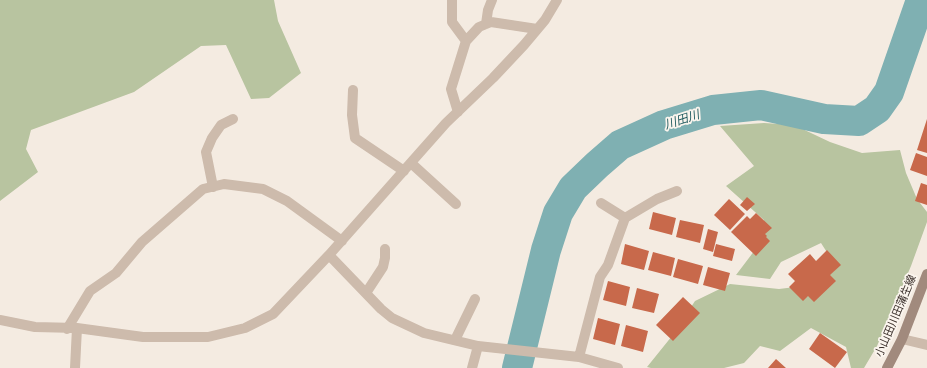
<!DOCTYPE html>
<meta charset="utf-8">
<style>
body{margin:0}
canvas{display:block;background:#f4ebe1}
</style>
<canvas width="927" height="368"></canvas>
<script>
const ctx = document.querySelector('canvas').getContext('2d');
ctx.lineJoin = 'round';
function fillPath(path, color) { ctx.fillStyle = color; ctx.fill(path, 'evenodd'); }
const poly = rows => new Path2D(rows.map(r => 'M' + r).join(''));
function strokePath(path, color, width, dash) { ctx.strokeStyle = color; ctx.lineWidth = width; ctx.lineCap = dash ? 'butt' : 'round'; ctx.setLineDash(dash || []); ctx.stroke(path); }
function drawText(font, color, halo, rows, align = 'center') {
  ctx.font = font + ' Montserrat,"Noto Sans JP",sans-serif'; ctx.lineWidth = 3.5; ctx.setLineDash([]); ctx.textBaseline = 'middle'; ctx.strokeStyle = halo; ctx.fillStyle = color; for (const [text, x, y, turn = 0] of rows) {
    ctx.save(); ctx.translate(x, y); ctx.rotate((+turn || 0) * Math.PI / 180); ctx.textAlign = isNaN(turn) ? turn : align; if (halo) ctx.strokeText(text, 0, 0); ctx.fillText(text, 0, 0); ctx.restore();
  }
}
const green = poly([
 [0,0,274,0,278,21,301,73,269,98,251,99,226,45,201,46,134,92,31,130,26,149,38,172,0,201],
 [764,123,794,125,830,142,862,153,900,150,906,173,917,199,927,212,927,222,911,266,877,346,864,368,851,368,846,347,811,328,780,351,760,346,744,363,724,368,651,368,647,367,672,336,695,301,730,284,779,289,819,284,837,268,821,243,781,262,770,279,736,275,761,242,764,220,726,186,754,166,720,126]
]);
const river = poly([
 [517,368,546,250,558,213,573,188,597,165,620,145,664,125,713,110,761,105,824,119,859,121,877,109,889,92,921,0]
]);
const building = poly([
 [927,119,927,153,917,150],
 [916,153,927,157,927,176,910,170],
 [921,183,927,185,927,205,915,201],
 [747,197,755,204,747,211,740,205],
 [729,199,745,214,730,230,714,215],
 [653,212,676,218,672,235,649,229],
 [756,213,772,228,765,234,767,236,766,237,770,241,756,256,731,232,747,216,750,219],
 [680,220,704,225,700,243,676,237],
 [708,229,718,232,713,252,703,249],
 [625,244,649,251,644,270,621,264],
 [716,244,735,249,732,261,713,256],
 [827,250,841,265,830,275,836,281,814,302,808,296,803,301,789,287,795,281,788,274,810,254,816,261],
 [653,252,675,258,671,276,648,270],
 [678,259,703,266,698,284,673,277],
 [708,267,730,273,725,291,703,285],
 [608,281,630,287,626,306,603,300],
 [637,288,659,294,654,313,632,308],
 [683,297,700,313,673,341,656,325],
 [598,318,620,324,615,345,593,339],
 [626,325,648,331,643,352,621,346],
 [820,333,847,352,835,368,809,349],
 [776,359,786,368,768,368]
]);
const minor = poly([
 [452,0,452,22,466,41],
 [486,24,488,10,492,0],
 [353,90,352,115,355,138,404,171],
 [458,112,451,89,466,41,479,27,491,22,537,29],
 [411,163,456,204],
 [213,187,206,152,212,138,221,125,233,119],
 [601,203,625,218],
 [329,255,381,309,392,318,424,333,478,346,579,357,618,368],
 [366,293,383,267,385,258,385,249],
 [0,320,35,327,77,328,143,337,208,337,245,328,273,314,329,255,446,123,493,78,524,45,545,20,557,0],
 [67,329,90,291,116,273,142,242,203,189,224,184,263,189,287,201,342,241],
 [902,339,927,345],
 [455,340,475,299],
 [579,357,600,277,608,265,625,218,657,199,677,191],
 [75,368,77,328],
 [472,368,478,346]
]);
const secondary = poly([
 [887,368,902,339,927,274]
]);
const streetNames = [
 ["小山田川田蒲生線",896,316,-67]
];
const waterNames = [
 ["川田川",682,120,-18]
];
fillPath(green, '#b8c4a0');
strokePath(river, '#7fb0b2', 30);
fillPath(building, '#c8694b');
strokePath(minor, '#cdbbac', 10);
strokePath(secondary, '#a18a7d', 10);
drawText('11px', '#3b302b', '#fbf5ee', streetNames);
drawText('italic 12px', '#1f5a5e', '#fbf5ee', waterNames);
</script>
